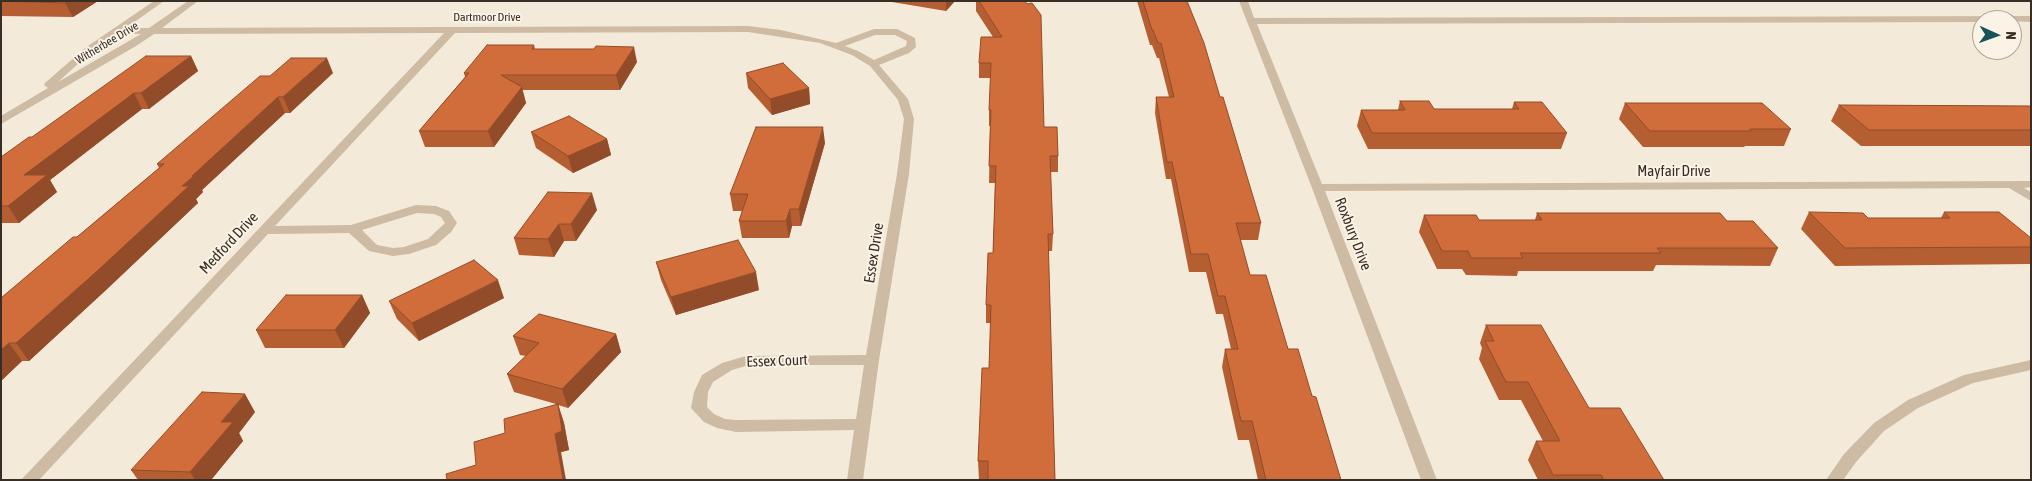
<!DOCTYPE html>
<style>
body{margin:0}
#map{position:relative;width:2032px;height:481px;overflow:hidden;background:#f4ead9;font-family:"Asap Condensed",sans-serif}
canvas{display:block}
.frame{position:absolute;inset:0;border:2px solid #382e26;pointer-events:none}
.north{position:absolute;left:1972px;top:10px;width:50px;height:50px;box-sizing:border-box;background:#fbf3e6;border:1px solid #ada499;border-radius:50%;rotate:92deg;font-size:14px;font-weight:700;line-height:20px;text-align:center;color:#382e26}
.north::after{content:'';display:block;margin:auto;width:18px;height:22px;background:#18525d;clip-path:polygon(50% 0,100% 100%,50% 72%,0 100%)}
</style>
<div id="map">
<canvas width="2032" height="481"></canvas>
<div class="frame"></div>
<div class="north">N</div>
</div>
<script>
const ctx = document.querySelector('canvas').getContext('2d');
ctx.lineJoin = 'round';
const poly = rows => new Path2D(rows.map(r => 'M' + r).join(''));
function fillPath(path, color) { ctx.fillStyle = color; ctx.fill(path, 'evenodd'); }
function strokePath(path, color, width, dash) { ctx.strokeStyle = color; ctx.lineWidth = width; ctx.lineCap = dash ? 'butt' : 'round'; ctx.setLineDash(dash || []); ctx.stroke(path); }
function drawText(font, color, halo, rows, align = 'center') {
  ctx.font = font + ' "Asap Condensed",sans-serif'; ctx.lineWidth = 4; ctx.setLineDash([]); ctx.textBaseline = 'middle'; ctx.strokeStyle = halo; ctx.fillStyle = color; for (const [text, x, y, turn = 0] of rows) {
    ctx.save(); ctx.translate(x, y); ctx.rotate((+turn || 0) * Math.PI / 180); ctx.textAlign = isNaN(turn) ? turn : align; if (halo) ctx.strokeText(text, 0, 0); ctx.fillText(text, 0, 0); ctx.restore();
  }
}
const street = poly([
 [154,1,164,1,126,28,149,28,188,1,198,1,162,28,748,26,781,30,836,43,874,29,897,29,915,38,916,47,909,53,879,65,908,99,914,119,909,174,879,360,863,480,847,480,854,430,736,432,717,428,704,422,691,408,694,392,702,375,722,363,746,356,866,355,897,174,904,119,898,100,870,66,852,55,820,43,748,32,455,33,275,226,351,225,416,205,436,206,449,211,457,223,451,232,436,245,409,254,393,256,369,251,349,233,268,234,39,480,21,480,444,33,154,34,136,46,1,124,1,116,48,88,44,85,45,83,85,48,154,1],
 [118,34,141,34,58,82,91,52,118,34],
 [875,35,895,35,907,41,906,46,874,60,858,51,845,46,875,35],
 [417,213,434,214,441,217,445,223,428,239,404,247,393,248,377,245,362,230,417,213],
 [767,365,864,365,856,419,736,420,725,419,714,414,707,407,708,392,713,382,732,370,746,366,767,365],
 [1239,1,1248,1,1254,18,2031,16,2031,22,1982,20,1982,22,1257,24,1322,184,2031,181,2031,187,2024,188,2031,192,2031,201,2009,188,1325,191,1437,480,1421,480,1312,188,1239,1],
 [2031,360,2031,370,1973,383,1918,408,1884,431,1856,462,1843,480,1826,480,1844,454,1874,423,1908,400,1964,375,2031,360]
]);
const wall = poly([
 [1,1,98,1,73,17,1,16],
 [886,1,955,1,946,11],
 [976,1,1025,1,1044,127,1058,156,1058,172,1050,172,1053,234,1052,251,1048,251,1055,480,979,480,978,461,989,368,991,323,986,323,986,305,993,253,995,183,989,183,990,126,989,126,989,110,991,78,979,78,979,63,993,37,976,11],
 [1137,1,1187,1,1261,223,1258,240,1240,240,1250,275,1312,396,1341,480,1258,480,1249,440,1238,440,1222,367,1225,349,1231,349,1223,314,1216,314,1206,272,1189,272,1171,179,1166,179,1155,113,1156,97,1169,97,1159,58,1157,58,1152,45,1150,45],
 [534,45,535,49,637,62,620,90,522,90,526,103,494,147,425,147,419,131,465,77,464,73],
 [191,56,198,71,149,109,142,109,50,180,57,192,19,223,1,223,1,157,32,137],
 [333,73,290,113,285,113,202,190,203,192,196,199,198,203,106,290,29,361,22,361,1,381,1,298,77,237,159,168,157,164,270,76],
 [746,73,809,88,810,104,772,115,748,88],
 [1400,101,1434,109,1512,109,1514,102,1567,133,1561,149,1368,149,1357,126,1361,110,1398,110],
 [1625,103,1791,129,1784,146,1745,146,1744,147,1643,147,1619,119],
 [1839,105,2031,106,2031,146,1861,146,1831,121],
 [531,132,607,139,611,155,573,173,536,148],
 [825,143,801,226,792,226,789,238,742,238,739,221,742,211,733,211,730,194],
 [597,210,576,241,564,241,554,257,519,255,514,238],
 [1809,212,1868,218,1941,218,1944,212,2031,238,2031,262,2030,264,1835,266,1801,229],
 [1537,213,1727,221,1778,248,1770,266,1656,265,1653,271,1518,271,1517,276,1466,275,1462,269,1437,269,1419,232,1424,215,1479,220,1535,220],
 [656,262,759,290,676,315,661,280],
 [362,295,370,313,344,348,265,348,256,330],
 [504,298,419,341,397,319,389,301],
 [1486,325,1589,408,1664,480,1538,480,1528,460,1536,441,1543,441,1521,400,1499,400,1479,359,1482,348,1480,343],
 [616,334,621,352,568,408,558,405,564,423,569,450,561,452,476,465,556,404,514,392,507,374,526,356,520,355,513,336],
 [255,412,239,433,243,441,211,480,138,480,131,470]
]);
const shadedWall = poly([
 [68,1,98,1,73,17,65,3],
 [946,1,955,1,946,11],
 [634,47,637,62,620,90,616,75],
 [191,56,198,71,149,109,141,93],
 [327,58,333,73,290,113,283,97],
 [522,87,526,103,494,147,488,131],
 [809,88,810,104,772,115,770,99],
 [134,93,142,109,50,180,57,192,19,223,8,206,24,175],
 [278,97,285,113,202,190,203,192,196,199,198,203,106,290,29,361,16,343,182,186,192,176],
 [823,127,825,143,801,226,799,209],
 [607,139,611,155,573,173,568,156],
 [592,193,597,210,576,241,571,224],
 [790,209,792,226,789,238,786,221],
 [559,224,564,241,554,257,548,239],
 [756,272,759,290,676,315,671,297],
 [498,280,504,298,419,341,412,323],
 [362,295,370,313,344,348,335,330],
 [616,334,621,352,568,408,562,389],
 [9,343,22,361,1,381,1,350],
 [245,394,255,412,239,433,243,441,211,480,195,480,190,472,221,422],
 [558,404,564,423,569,450,561,452,566,480,563,480,555,434]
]);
const building = poly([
 [1,1,68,1,65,3,1,1],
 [979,1,1025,1,1027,4,1032,3,1041,15,1044,127,1057,127,1058,156,1050,156,1053,234,1048,234,1055,480,988,480,988,461,978,461,982,368,989,368,991,305,986,305,988,253,993,253,996,166,989,166,991,110,989,110,991,63,979,63,981,37,1002,37,979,1],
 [1143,1,1187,1,1204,43,1220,97,1223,97,1261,223,1236,223,1250,275,1266,275,1288,349,1298,349,1312,396,1316,397,1341,480,1266,480,1252,421,1241,421,1225,349,1238,349,1225,296,1218,296,1208,254,1191,254,1172,162,1167,162,1156,97,1174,97,1161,43,1158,43,1153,30,1152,30,1143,1],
 [487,45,534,45,532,49,594,49,596,46,634,47,616,75,501,75,522,87,488,131,419,131,469,73,464,73,487,45],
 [146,56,191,56,141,93,134,93,24,175,47,175,8,206,1,206,1,157,29,137,32,137,146,56],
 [291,58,327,58,283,97,278,97,192,176,194,176,182,186,189,186,95,273,16,343,9,343,1,350,1,298,73,237,77,237,164,164,157,164,260,76,270,76,291,58],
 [783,63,809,88,770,99,746,73,783,63],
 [1400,101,1429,101,1434,109,1519,109,1514,102,1542,102,1567,133,1372,133,1361,110,1405,110,1400,101],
 [1625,103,1762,103,1791,129,1750,129,1751,131,1650,131,1625,103],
 [1839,105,2031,106,2031,130,1869,130,1839,105],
 [569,116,607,139,568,156,531,132,569,116],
 [756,127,823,127,799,209,790,209,786,221,739,221,748,194,730,194,756,127],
 [548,192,592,193,571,224,559,224,548,239,514,238,548,192],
 [1809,212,1863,213,1868,218,1950,218,1944,212,1999,212,2031,238,2031,247,1845,248,1809,212],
 [1537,213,1720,213,1727,221,1753,221,1778,248,1657,248,1661,253,1520,253,1523,258,1471,258,1468,251,1442,251,1424,215,1476,215,1479,220,1542,220,1537,213],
 [738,240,756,272,671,297,656,262,738,240],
 [474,260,498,280,412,323,389,301,474,260],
 [286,295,362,295,335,330,256,330,286,295],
 [539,314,616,334,562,389,507,374,539,343,513,336,539,314],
 [1486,325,1541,325,1589,408,1620,408,1664,480,1604,480,1601,475,1553,475,1536,441,1560,441,1528,382,1506,382,1485,341,1494,341,1486,325],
 [202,392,245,394,221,422,233,422,190,472,131,470,202,392],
 [558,404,562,431,555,434,563,480,447,480,446,474,476,465,474,442,505,433,504,419,558,404]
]);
const farStreetnames = [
 ["Dartmoor Drive",487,17],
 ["Witherbee Drive",107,43,-31]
];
const streetNames = [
 ["Mayfair Drive",1674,171],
 ["Roxbury Drive",1353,234,69],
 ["Medford Drive",229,243,-47],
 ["Essex Drive",874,253,-81],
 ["Essex Court",777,361,-2]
];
fillPath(street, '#cdbba4');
fillPath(wall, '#b45e32');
fillPath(shadedWall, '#924c29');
fillPath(building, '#d16d3a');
strokePath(building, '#924c29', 1);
drawText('12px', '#382e26', '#fbf3e6', farStreetnames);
drawText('15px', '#382e26', '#fbf3e6', streetNames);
</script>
